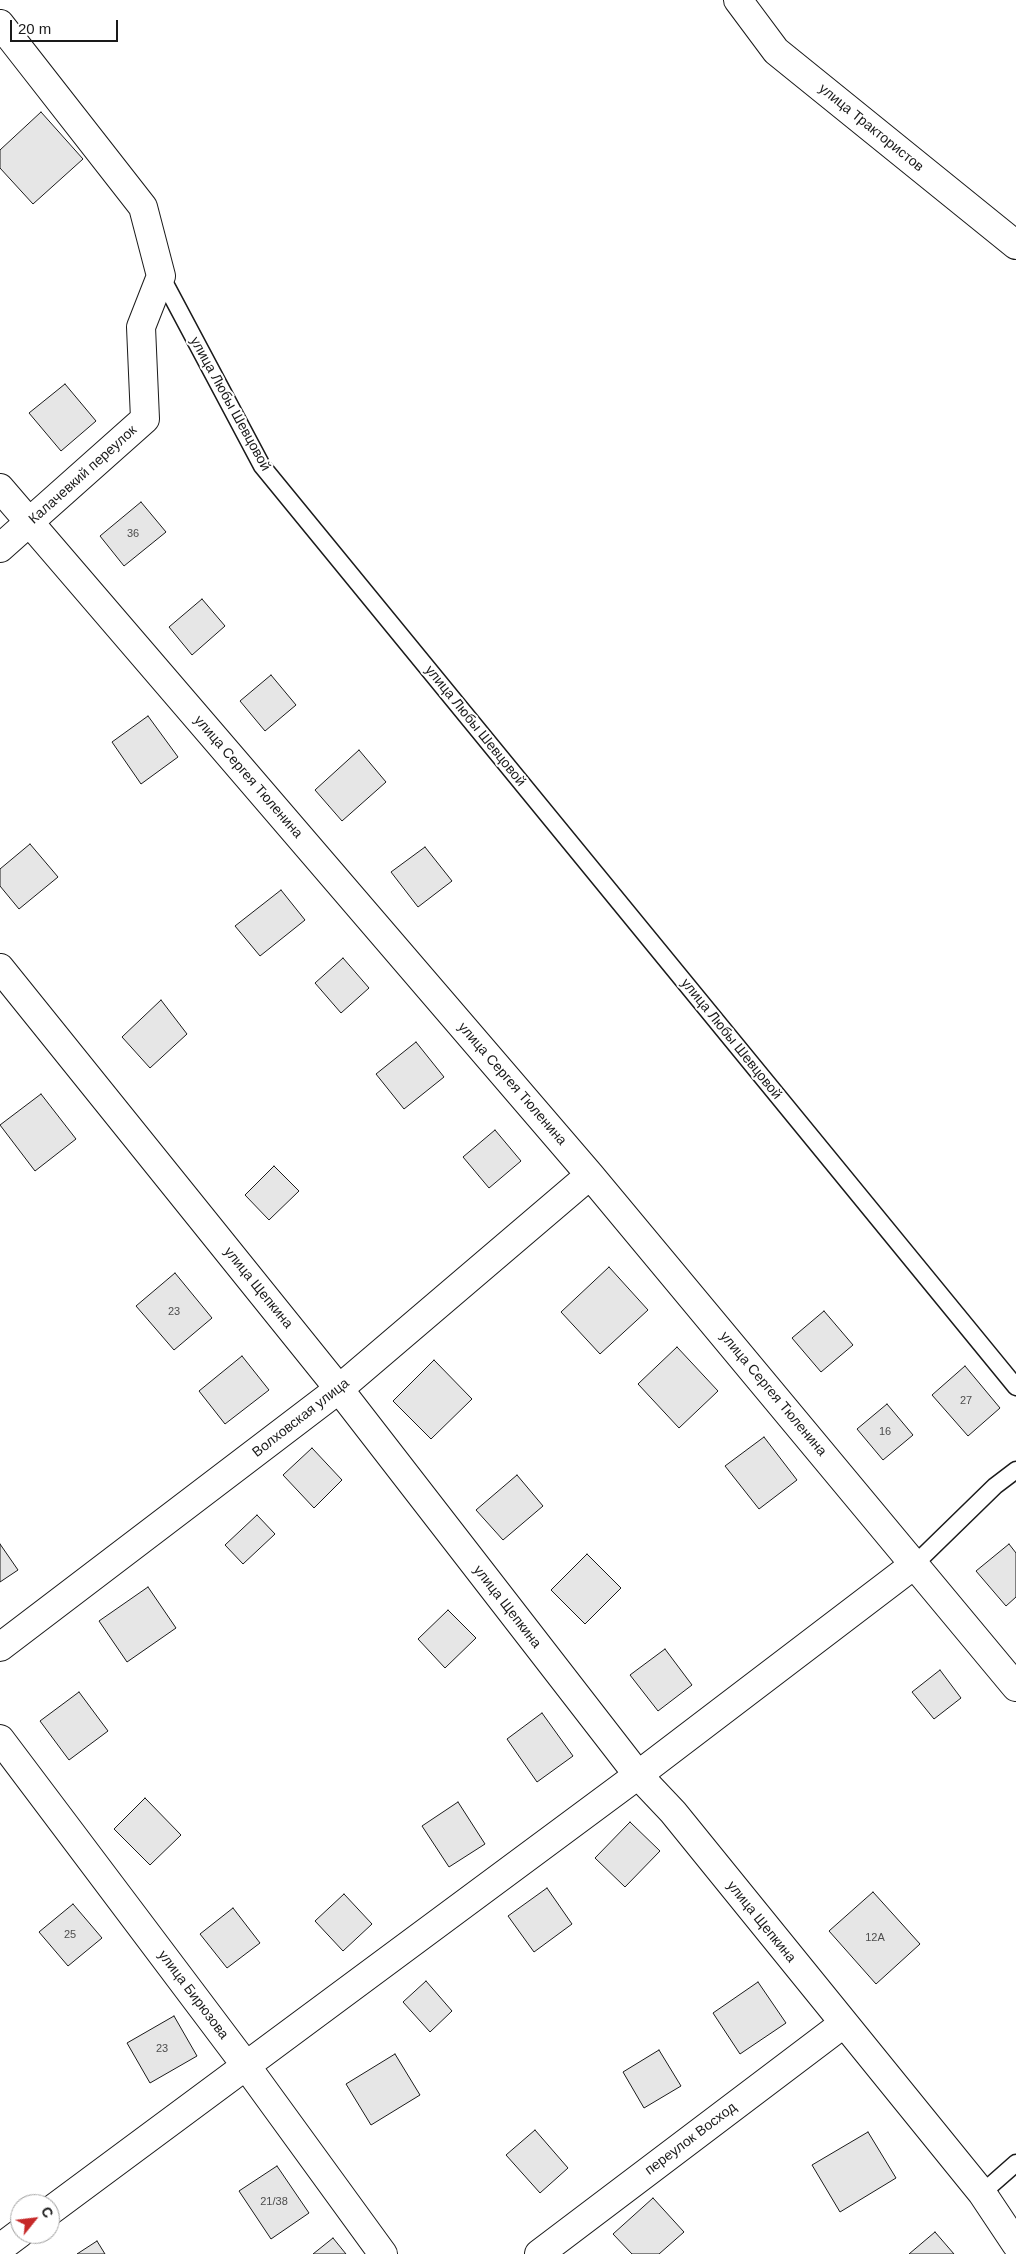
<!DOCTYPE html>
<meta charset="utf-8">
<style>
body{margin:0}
#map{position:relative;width:1016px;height:2254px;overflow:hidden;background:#fff;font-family:Helvetica,sans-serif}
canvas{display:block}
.north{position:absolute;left:10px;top:2194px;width:50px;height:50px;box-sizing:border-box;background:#fff;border:1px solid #a3a3a3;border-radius:50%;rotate:61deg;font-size:14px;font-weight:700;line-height:20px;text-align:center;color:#1a1a1a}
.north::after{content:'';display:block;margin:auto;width:18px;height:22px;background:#c62828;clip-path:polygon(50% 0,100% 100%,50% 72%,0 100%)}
.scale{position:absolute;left:10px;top:20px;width:108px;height:22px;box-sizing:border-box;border:2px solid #1a1a1a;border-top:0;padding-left:6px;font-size:15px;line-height:18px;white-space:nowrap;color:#1a1a1a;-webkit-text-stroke:4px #fff;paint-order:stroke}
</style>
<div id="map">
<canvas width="1016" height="2254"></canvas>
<div class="north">С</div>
<div class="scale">20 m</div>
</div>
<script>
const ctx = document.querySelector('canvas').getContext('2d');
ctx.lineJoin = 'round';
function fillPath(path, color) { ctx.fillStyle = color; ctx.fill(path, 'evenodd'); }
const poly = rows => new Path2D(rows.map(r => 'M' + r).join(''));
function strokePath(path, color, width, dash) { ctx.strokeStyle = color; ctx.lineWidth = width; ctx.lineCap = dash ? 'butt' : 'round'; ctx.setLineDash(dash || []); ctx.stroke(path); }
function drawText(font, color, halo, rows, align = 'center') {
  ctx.font = font + ' Helvetica,sans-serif'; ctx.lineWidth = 4; ctx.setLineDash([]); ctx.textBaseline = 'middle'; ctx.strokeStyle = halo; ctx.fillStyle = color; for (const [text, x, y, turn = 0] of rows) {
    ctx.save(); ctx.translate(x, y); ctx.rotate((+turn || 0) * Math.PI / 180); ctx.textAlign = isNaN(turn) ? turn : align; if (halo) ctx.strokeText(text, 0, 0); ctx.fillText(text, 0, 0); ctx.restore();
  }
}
const building = poly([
 [41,112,83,159,33,204,0,168,0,150,41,112],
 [65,384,96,421,61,451,29,413,65,384],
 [141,502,166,532,124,566,100,536,141,502],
 [202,599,225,626,192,655,169,627,202,599],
 [271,675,296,705,265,731,240,701,271,675],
 [148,716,178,757,141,784,112,742,148,716],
 [359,750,386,782,342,821,315,790,359,750],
 [30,844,58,877,19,909,0,886,0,869,30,844],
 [425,847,452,881,418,907,391,872,425,847],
 [281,890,305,920,260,956,235,926,281,890],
 [343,958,369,988,341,1013,315,983,343,958],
 [161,1000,187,1034,150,1068,122,1037,161,1000],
 [416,1042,444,1077,404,1109,376,1074,416,1042],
 [41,1094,76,1139,35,1171,0,1125,41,1094],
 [495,1130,521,1161,489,1188,463,1157,495,1130],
 [274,1166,299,1191,269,1220,245,1195,274,1166],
 [609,1267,648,1310,600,1354,561,1312,609,1267],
 [175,1273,212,1318,174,1350,136,1306,175,1273],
 [824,1311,853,1345,821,1372,792,1338,824,1311],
 [677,1347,718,1391,679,1428,638,1384,677,1347],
 [242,1356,269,1390,225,1424,199,1391,242,1356],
 [434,1360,472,1399,431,1439,393,1401,434,1360],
 [965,1366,1000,1408,968,1436,932,1395,965,1366],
 [887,1404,913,1435,883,1460,857,1429,887,1404],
 [764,1437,797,1480,759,1509,725,1466,764,1437],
 [312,1448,342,1480,314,1508,283,1475,312,1448],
 [517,1475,543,1506,503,1540,476,1510,517,1475],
 [257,1515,275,1534,243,1564,225,1545,257,1515],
 [0,1544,18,1570,0,1582,0,1544],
 [1009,1544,1016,1553,1016,1597,1006,1606,976,1571,1009,1544],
 [587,1554,621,1588,585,1624,551,1590,587,1554],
 [148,1587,176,1628,127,1662,99,1621,148,1587],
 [448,1610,476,1638,445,1668,418,1639,448,1610],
 [665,1649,692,1685,658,1711,630,1675,665,1649],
 [940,1670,961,1698,934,1719,912,1692,940,1670],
 [79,1692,108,1731,69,1760,40,1721,79,1692],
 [542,1713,573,1756,537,1782,507,1739,542,1713],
 [145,1798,181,1835,150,1865,114,1829,145,1798],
 [458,1802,485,1844,449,1867,422,1826,458,1802],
 [630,1822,660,1851,625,1887,595,1858,630,1822],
 [547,1888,572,1924,534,1952,508,1916,547,1888],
 [873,1892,920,1944,876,1984,829,1931,873,1892],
 [344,1894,372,1924,343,1951,315,1921,344,1894],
 [73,1904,102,1938,68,1966,39,1932,73,1904],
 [233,1908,260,1943,227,1968,200,1934,233,1908],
 [426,1981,452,2011,430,2032,403,2002,426,1981],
 [758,1982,786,2023,740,2054,713,2013,758,1982],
 [174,2016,197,2056,150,2083,127,2043,174,2016],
 [659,2050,681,2086,644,2108,623,2072,659,2050],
 [395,2054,420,2095,371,2125,346,2084,395,2054],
 [535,2130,568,2168,540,2193,506,2155,535,2130],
 [868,2132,896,2178,840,2212,812,2165,868,2132],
 [277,2166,309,2213,271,2239,239,2191,277,2166],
 [653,2198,684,2232,659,2254,632,2254,613,2234,653,2198],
 [935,2232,954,2254,909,2254,935,2232],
 [333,2238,346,2254,313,2254,333,2238],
 [97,2241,105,2254,77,2254,97,2241]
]);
const service = poly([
 [161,276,262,466,1016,1387],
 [915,1564,995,1486,1016,1470],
 [982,2193,1016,2163]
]);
const minor = poly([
 [738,0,776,51,1016,245],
 [0,24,143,207,161,276,141,327,145,419,0,548],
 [0,488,590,1175,1016,1687],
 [0,968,339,1389,638,1775,673,1812,982,2193,1016,2244],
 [0,1647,339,1389,590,1175],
 [0,1739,247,2067,383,2254],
 [50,2211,638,1775,915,1564],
 [0,2248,20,2233],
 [539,2254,843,2024]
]);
const numberNames = [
 ["36",133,534],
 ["23",174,1312],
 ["27",966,1401],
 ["16",885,1432],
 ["25",70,1935],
 ["12А",875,1938],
 ["23",162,2049],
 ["21/38",274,2202]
];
const streetNames = [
 ["улица Трактористов",871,128,39],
 ["улица Любы Шевцовой",230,404,61],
 ["Калачевкий переулок",83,475,-42],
 ["улица Любы Шевцовой",475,726,51],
 ["улица Сергея Тюленина",248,777,49],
 ["улица Любы Шевцовой",731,1039,51],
 ["улица Сергея Тюленина",512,1084,49],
 ["улица Щепкина",258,1288,51],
 ["улица Сергея Тюленина",773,1394,50],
 ["Волховская улица",301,1418,-38],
 ["улица Щепкина",507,1607,52],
 ["улица Щепкина",761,1922,51],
 ["улица Бирюзова",193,1995,53],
 ["переулок Восход",691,2139,-37]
];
fillPath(building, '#e6e6e6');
strokePath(building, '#1a1a1a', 1);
strokePath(service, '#1a1a1a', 19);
strokePath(minor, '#1a1a1a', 30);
strokePath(service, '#fff', 16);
strokePath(minor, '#fff', 28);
drawText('11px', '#4d4d4d', null, numberNames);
drawText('14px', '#1a1a1a', '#fff', streetNames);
</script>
